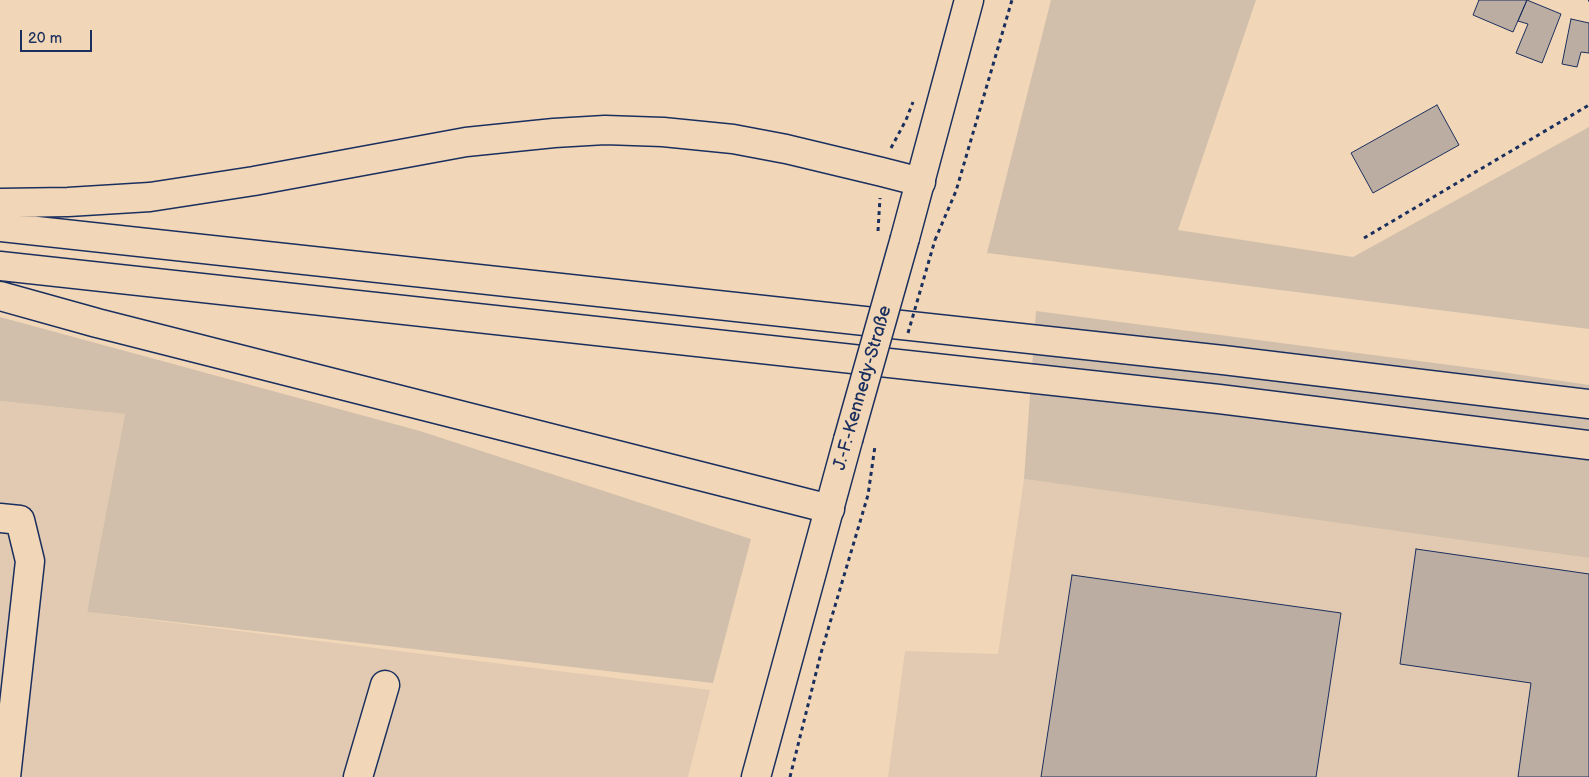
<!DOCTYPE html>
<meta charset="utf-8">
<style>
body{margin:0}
#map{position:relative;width:1589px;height:777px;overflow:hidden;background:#f1d7b8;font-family:"Balsamiq Sans",sans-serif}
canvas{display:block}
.scale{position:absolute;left:20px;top:30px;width:72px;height:22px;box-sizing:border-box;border:2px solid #1b2f5e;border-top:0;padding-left:6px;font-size:15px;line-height:18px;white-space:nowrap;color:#1b2f5e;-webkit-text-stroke:4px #f1d7b8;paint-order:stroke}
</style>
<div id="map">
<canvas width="1589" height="777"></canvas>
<div class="scale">20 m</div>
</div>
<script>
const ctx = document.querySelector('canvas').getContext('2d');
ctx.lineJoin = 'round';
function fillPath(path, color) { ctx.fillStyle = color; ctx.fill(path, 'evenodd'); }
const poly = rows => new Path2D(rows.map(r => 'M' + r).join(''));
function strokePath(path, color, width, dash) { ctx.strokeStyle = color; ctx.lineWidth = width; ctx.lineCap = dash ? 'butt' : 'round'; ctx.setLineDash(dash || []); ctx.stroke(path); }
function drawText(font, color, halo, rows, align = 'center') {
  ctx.font = font + ' "Balsamiq Sans",sans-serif'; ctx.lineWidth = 4; ctx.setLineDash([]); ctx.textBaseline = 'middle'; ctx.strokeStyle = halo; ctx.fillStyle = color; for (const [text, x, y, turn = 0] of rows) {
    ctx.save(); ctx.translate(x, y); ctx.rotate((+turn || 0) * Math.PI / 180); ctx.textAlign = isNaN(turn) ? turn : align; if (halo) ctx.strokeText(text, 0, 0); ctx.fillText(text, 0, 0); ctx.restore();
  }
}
const built = poly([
 [0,401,125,414,87,612,710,690,688,777,0,777],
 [1024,479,1589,558,1589,777,888,777,905,651,998,654]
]);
const green = poly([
 [1051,0,1256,0,1178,230,1353,257,1589,127,1589,329,987,253],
 [1036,311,1488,370,1589,385,1589,558,1024,479],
 [0,317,420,431,751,539,713,683,87,612,125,414,0,401]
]);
const building = poly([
 [1479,0,1527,0,1513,32,1473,15,1479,0],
 [1527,0,1561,14,1542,63,1516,53,1528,24,1518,21,1527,0],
 [1571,19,1589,23,1589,53,1581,52,1577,67,1562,64,1571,19],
 [1437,105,1459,145,1373,193,1351,153,1437,105],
 [1416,549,1589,574,1589,777,1518,777,1531,683,1400,664,1416,549],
 [1072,575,1341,613,1316,777,1041,777,1072,575]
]);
const path = poly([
 [1588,0,1589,0],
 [891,148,906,120,913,102],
 [878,231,880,198],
 [1364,238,1589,105],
 [935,240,956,191,1012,0],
 [790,777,821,653,868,495,875,446]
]);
const minor = poly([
 [905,238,969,0],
 [0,518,20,520,30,561,6,777],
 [358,777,385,685],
 [756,777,848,440]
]);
const highway = poly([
 [0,203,68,202,150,197,254,181,466,142,554,133,605,130,663,132,733,139,786,149,882,172,921,182],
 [0,227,1223,360,1589,404],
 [0,266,1219,399,1589,445],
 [0,296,97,323,830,509]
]);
const pathBridge = poly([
 [908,333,935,240]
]);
const minorBridge = poly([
 [848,440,905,238]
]);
const streetNames = [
 ["J.-F.-Kennedy-Straße",863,388,-74]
];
fillPath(built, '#e1cab1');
fillPath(green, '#d1bfab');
fillPath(building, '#bcada2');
strokePath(building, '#1b2f5e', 1);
strokePath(minor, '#1b2f5e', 31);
strokePath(highway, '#1b2f5e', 31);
strokePath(path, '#1b2f5e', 3, [4, 4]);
strokePath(minor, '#f1d7b8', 28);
strokePath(highway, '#f1d7b8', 28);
strokePath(minorBridge, '#1b2f5e', 31, []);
strokePath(pathBridge, '#1b2f5e', 3, [4, 4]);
strokePath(minorBridge, '#f1d7b8', 28);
drawText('18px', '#1b2f5e', '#f1d7b8', streetNames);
</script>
